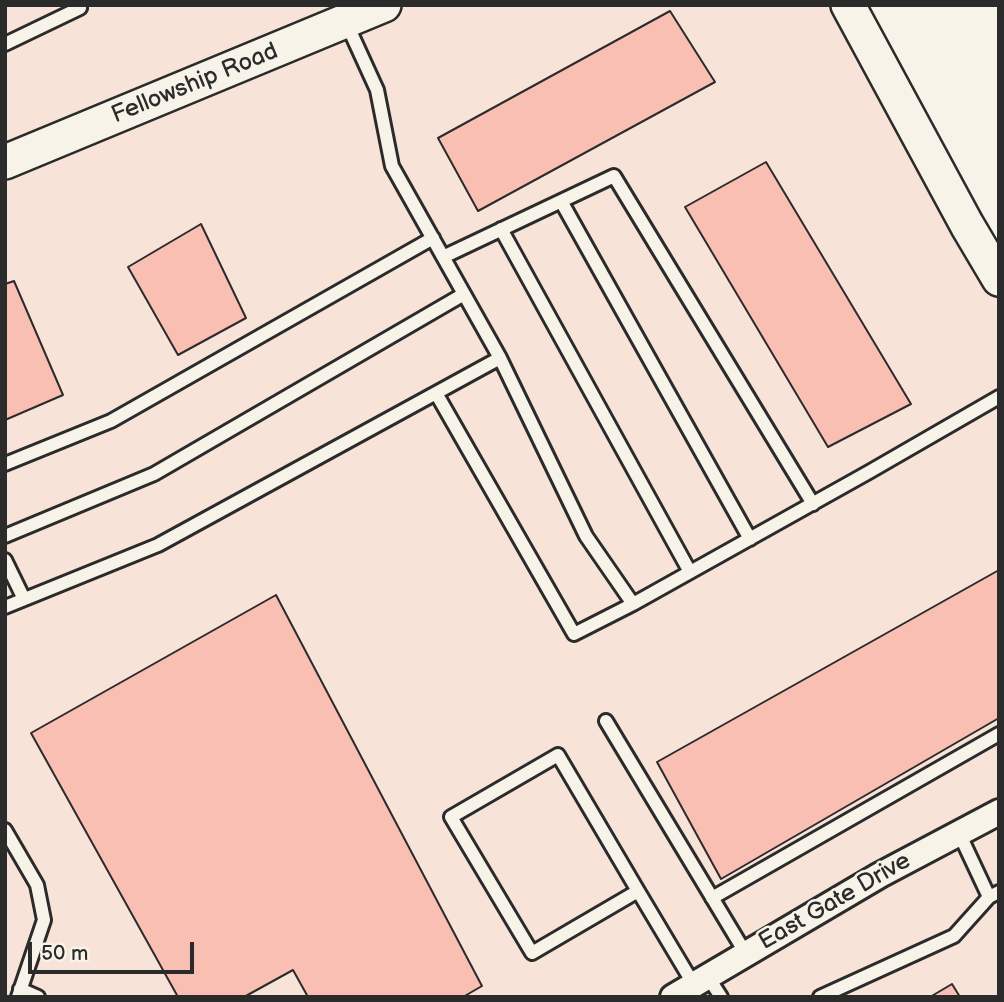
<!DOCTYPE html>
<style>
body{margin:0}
#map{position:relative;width:1004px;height:1002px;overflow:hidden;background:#f7f3e8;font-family:"Balsamiq Sans",sans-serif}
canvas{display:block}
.frame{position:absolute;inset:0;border:7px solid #2b2b2b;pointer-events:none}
.scale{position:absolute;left:28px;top:942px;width:166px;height:32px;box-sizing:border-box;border:4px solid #2b2b2b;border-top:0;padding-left:9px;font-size:21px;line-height:24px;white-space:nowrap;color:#2b2b2b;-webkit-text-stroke:5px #f7f3e8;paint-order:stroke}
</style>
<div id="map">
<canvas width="1004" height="1002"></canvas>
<div class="frame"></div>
<div class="scale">50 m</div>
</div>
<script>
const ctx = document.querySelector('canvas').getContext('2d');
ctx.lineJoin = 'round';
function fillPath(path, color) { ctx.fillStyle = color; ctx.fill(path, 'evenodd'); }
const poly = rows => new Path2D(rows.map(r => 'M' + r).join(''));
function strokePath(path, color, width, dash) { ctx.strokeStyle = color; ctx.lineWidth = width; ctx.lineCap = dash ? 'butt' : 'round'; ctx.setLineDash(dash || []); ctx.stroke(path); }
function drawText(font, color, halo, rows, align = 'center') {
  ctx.font = font + ' "Balsamiq Sans",sans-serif'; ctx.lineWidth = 5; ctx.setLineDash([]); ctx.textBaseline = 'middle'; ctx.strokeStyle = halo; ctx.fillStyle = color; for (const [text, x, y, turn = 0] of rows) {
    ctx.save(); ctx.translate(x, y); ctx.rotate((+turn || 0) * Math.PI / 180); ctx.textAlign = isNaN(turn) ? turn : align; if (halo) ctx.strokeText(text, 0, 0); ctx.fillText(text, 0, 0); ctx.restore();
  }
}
const built = poly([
 [5,5,854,5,999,270,999,997,5,997]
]);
const building = poly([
 [670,11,715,82,478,211,438,138,670,11],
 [766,162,911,404,828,447,685,207,766,162],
 [201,224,246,318,178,355,128,267,201,224],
 [14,281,63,395,5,420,5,284,14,281],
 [999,570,999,718,721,879,657,762,999,570],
 [276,595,482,986,463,997,308,997,293,970,244,997,178,997,31,733,276,595],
 [952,984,960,997,930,997,952,984]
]);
const lane = poly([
 [5,44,80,8,78,5],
 [561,201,750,539],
 [501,229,690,572],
 [443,257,614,176,813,504],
 [500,358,586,536,633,604,869,472,999,397],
 [436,393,574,634,633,604],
 [5,464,111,421,433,238],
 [5,536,154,474,464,294],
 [5,560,24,599],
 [5,607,158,545,500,358,392,166,377,90,346,22],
 [606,721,746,954],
 [5,830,37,885,44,920,18,997],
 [959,833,989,897,999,892],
 [638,891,532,953,451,817,558,755,638,891,694,985],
 [712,898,999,734],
 [708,977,721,997],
 [20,989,38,997],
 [820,997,954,936,989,897]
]);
const street = poly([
 [673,997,880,875,999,812]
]);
const secondary = poly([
 [848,5,967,225,999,279],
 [5,162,384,5]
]);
const streetNames = [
 ["Fellowship Road",195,84,-22],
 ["East Gate Drive",835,902,-30]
];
fillPath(built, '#f8e3d8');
fillPath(building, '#fabfb3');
strokePath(building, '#2b2b2b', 2);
strokePath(lane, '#2b2b2b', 18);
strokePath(street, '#2b2b2b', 30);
strokePath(secondary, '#2b2b2b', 38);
strokePath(lane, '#f7f3e8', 12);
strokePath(street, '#f7f3e8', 24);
strokePath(secondary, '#f7f3e8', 33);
drawText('24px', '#2b2b2b', '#f7f3e8', streetNames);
</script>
